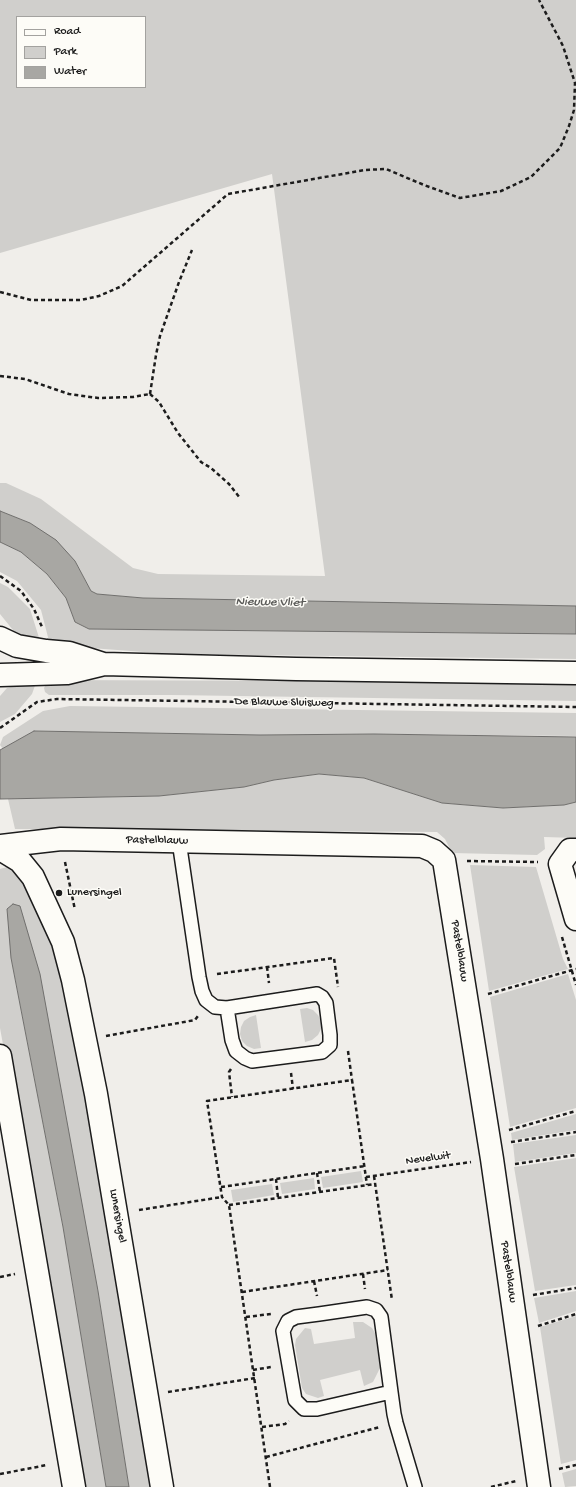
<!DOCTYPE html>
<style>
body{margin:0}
#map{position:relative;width:576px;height:1487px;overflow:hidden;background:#f0eeea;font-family:"Gochi Hand",sans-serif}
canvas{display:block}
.legend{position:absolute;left:16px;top:16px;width:130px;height:72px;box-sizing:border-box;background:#fdfcf7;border:1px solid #a3a29f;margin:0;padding:5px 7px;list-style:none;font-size:12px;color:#1c1c1c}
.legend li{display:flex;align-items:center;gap:8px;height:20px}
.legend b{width:20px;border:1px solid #a3a29f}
</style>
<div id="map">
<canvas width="576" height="1487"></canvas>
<ul class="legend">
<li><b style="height:5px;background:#fdfcf7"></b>Road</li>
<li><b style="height:11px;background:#d0cfcc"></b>Park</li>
<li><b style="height:11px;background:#a8a7a3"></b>Water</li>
</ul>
</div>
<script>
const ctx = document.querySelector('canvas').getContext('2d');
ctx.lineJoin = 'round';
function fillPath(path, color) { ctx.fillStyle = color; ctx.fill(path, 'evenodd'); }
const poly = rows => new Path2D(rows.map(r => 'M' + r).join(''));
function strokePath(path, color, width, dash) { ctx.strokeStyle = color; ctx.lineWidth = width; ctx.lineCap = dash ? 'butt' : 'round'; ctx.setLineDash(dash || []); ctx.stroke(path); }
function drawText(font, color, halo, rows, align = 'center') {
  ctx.font = font + ' "Gochi Hand",sans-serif'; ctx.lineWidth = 3; ctx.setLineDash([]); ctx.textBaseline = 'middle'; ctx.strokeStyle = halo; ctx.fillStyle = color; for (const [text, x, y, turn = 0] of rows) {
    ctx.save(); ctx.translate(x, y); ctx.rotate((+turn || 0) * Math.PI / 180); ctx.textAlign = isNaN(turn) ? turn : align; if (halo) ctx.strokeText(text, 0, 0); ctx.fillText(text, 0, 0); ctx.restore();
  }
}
const green = poly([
 [0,0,576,0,576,606,143,598,97,594,91,591,75,561,30,523,0,511,0,483,6,483,41,499,133,568,158,574,325,576,272,174,0,253],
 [17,17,145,17,145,87,17,87],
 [0,542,21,552,47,574,66,598,75,622,89,629,576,634,576,659,171,654,50,645,41,610,17,581,0,572],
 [0,583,8,587,30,609,41,644,17,635,0,614],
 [37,680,32,694,15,714,0,722,0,696,7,688],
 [48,680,332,681,576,685,576,701,171,695,49,695,45,692,44,688],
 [70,706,576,713,576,736,374,734,260,735,34,731,3,749,0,745,3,737,43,711],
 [319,774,364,778,442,803,503,808,564,805,576,802,576,838,544,837,545,849,537,855,452,853,445,839,437,832,15,829,8,799,159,796,244,787,274,780],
 [470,865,536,867,563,959,568,969,489,991],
 [7,867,16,868,24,875,54,939,62,972,110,1225,154,1487,129,1487,98,1291,11,958,63,1227,106,1487,81,1487,52,1316,0,1028,0,869],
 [568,974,576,1000,576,1108,510,1127,490,997],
 [307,1008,313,1010,318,1015,321,1021,321,1029,318,1035,312,1040,305,1042,300,1009],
 [256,1015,261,1048,254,1049,247,1046,242,1041,240,1034,241,1027,244,1021,250,1017],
 [576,1114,576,1130,512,1140,511,1133],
 [576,1135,576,1153,515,1162,513,1144],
 [576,1158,576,1285,535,1291,514,1167],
 [361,1171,363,1182,323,1188,321,1177],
 [314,1178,315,1189,282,1194,280,1183],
 [272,1184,274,1195,233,1202,231,1190],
 [576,1291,576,1311,539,1323,534,1298],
 [576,1316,576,1460,561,1464,540,1327],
 [353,1322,363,1322,372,1328,375,1333,380,1368,373,1382,364,1386,360,1370,320,1380,324,1396,318,1398,306,1394,302,1388,295,1345,296,1339,305,1328,311,1329,314,1344,355,1338],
 [576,1469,576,1486,565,1487,562,1473]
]);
const water = poly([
 [0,511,30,523,56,540,75,561,91,591,97,594,143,598,576,606,576,634,89,629,75,622,66,598,47,574,21,552,0,542,0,511],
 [34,731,260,735,374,734,576,737,576,802,564,805,503,808,442,803,364,778,319,774,274,780,244,787,159,796,0,799,0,750,34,731],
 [13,904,20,906,40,974,98,1291,129,1487,106,1487,63,1227,11,958,7,909,13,904]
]);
const path = poly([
 [0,292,31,300,81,300,99,296,122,286,228,194,365,170,386,169,424,185,460,198,501,191,531,177,560,148,569,126,574,110,575,83,563,46,539,0],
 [0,376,25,379,69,394,98,398,133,397,150,394],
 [150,394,156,355,160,336,179,282,192,250],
 [150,394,159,402,178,433,201,462,211,468,229,484,240,498],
 [0,576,21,591,34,609,42,627],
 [0,728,37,702,57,699,576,707],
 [467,861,538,862],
 [65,862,75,910],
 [562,937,576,985],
 [267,967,269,983],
 [217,974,334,958,338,987],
 [488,994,576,969],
 [106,1036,195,1020,198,1016],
 [348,1051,352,1080],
 [231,1069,229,1072,232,1097],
 [291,1073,293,1089],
 [509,1130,576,1111],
 [511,1142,576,1132],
 [515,1164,576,1155],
 [317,1173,320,1192],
 [374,1176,392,1300],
 [366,1177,471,1162],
 [276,1179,278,1198],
 [221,1187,365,1166],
 [229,1205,375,1184],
 [139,1210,222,1197],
 [363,1274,365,1289],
 [0,1277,15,1274],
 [314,1281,317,1296],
 [242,1292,388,1270],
 [533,1295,576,1288],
 [246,1317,271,1314],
 [538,1326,576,1314],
 [253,1370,271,1367],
 [168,1392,255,1378],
 [262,1427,285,1424,289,1421],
 [266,1457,380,1427],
 [559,1469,576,1465],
 [0,1474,47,1465],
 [270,1487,229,1205,222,1197,207,1101,352,1080,367,1185],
 [491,1487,516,1481]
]);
const service = poly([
 [179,841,199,977,202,991,206,1000,215,1007,227,1008,317,994,322,997,326,1003,330,1035,330,1045,322,1052,252,1061,245,1058,236,1051,232,1040,227,1008],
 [391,1392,317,1409,304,1409,295,1400,283,1331,288,1321,296,1317,319,1314,367,1307,376,1310,381,1317,391,1392,394,1414,396,1423,415,1487]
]);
const minor = poly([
 [0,846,61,839,422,846,434,851,444,860,492,1159,539,1487],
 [576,850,570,850,560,864,576,919]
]);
const tertiary = poly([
 [0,849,20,861,33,877,63,942,73,980,96,1094,162,1487],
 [0,1056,74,1487]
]);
const secondary = poly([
 [0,638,17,646,46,651,69,653,103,664],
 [0,675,67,673,104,664,296,669,576,673]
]);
const markers = [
 [59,893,4,"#1c1c1c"]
];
const streetNames = [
 ["De Blauwe Sluisweg",284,703,1],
 ["Pastelblauw",157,841,1],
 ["Pastelblauw",459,951,81],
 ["Nevelwit",428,1159,-8],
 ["Lunersingel",117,1216,80],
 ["Pastelblauw",508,1272,82]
];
const poiNames = [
 ["Lunersingel",67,893]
];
const waterNames = [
 ["Nieuwe Vliet",270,603,1]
];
fillPath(green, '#d0cfcc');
fillPath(water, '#a8a7a3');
strokePath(water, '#706f6d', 1);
strokePath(service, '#1c1c1c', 16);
strokePath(minor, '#1c1c1c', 25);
strokePath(tertiary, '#1c1c1c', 25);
strokePath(secondary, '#1c1c1c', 25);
strokePath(path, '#1c1c1c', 2.5, [4, 3]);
strokePath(service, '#fdfcf7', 13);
strokePath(minor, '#fdfcf7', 22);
strokePath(tertiary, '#fdfcf7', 22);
strokePath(secondary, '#fdfcf7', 22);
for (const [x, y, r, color] of markers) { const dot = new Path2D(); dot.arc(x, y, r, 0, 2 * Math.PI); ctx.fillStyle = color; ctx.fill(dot); strokePath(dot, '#fdfcf7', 1.5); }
drawText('12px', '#1c1c1c', '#fdfcf7', streetNames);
drawText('12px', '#1c1c1c', '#fdfcf7', poiNames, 'left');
drawText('italic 13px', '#5b5b59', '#fdfcf7', waterNames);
</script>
